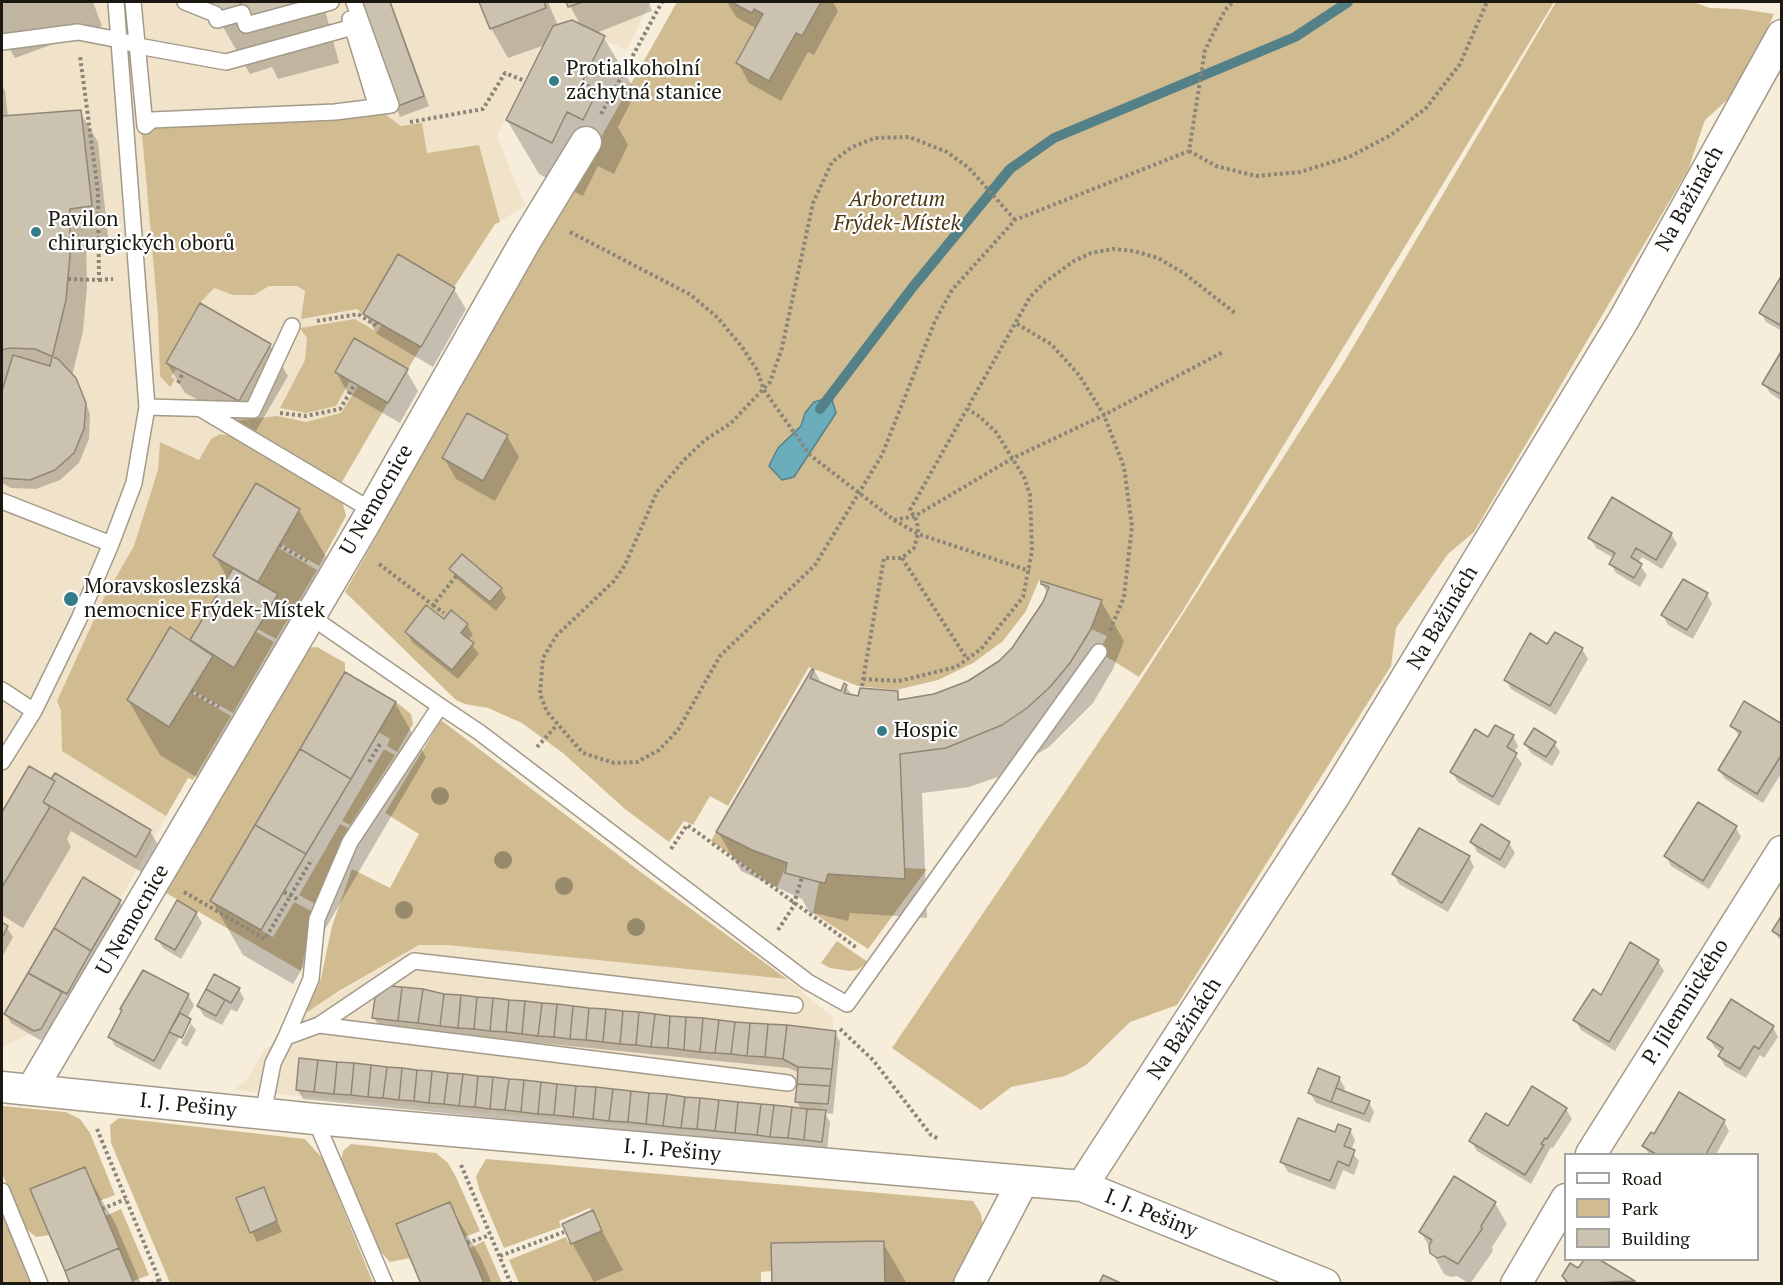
<!DOCTYPE html>
<meta charset="utf-8">
<style>
body{margin:0}
#map{position:relative;width:1783px;height:1285px;overflow:hidden;background:#f7eddb;font-family:"PT Serif",serif}
canvas{display:block}
.frame{position:absolute;inset:0;border:3px solid #1b1811;pointer-events:none}
.legend{position:absolute;left:1564px;top:1153px;width:195px;height:108px;box-sizing:border-box;background:#fff;border:2px solid #a4a3a0;margin:0;padding:8px 10px;list-style:none;font-size:18px;color:#1b1811}
.legend li{display:flex;align-items:center;gap:12px;height:30px}
.legend b{width:30px;border:2px solid #a4a3a0}
</style>
<div id="map">
<canvas width="1783" height="1285"></canvas>
<div class="frame"></div>
<ul class="legend">
<li><b style="height:8px;background:#fff"></b>Road</li>
<li><b style="height:16px;background:#d1bc92"></b>Park</li>
<li><b style="height:16px;background:#cbc2b0"></b>Building</li>
</ul>
</div>
<script>
const ctx = document.querySelector('canvas').getContext('2d');
ctx.lineJoin = 'round';
function fillPath(path, color) { ctx.fillStyle = color; ctx.fill(path, 'evenodd'); }
const poly = rows => new Path2D(rows.map(r => 'M' + r).join(''));
function strokePath(path, color, width, dash) { ctx.strokeStyle = color; ctx.lineWidth = width; ctx.lineCap = dash ? 'butt' : 'round'; ctx.setLineDash(dash || []); ctx.stroke(path); }
function drawText(font, color, halo, rows, align = 'center') {
  ctx.font = font + ' "PT Serif",serif'; ctx.lineWidth = 4.5; ctx.setLineDash([]); ctx.textBaseline = 'middle'; ctx.strokeStyle = halo; ctx.fillStyle = color; for (const [text, x, y, turn = 0] of rows) {
    ctx.save(); ctx.translate(x, y); ctx.rotate((+turn || 0) * Math.PI / 180); ctx.textAlign = isNaN(turn) ? turn : align; if (halo) ctx.strokeText(text, 0, 0); ctx.fillText(text, 0, 0); ctx.restore();
  }
}
const built = poly([
 [2,2,650,2,626,51,604,39,582,82,598,90,583,120,567,113,552,143,505,120,497,136,525,206,495,224,454,287,335,495,249,445,76,704,188,778,67,994,62,991,41,1029,2,1047],
 [419,945,447,945,787,979,834,1018,819,1140,656,1128,233,1090,245,1082,263,1052,310,1010]
]);
const green = poly([
 [677,2,1554,2,1182,612,1139,677,1099,652,1107,636,1091,629,1102,600,1039,580,1026,611,1003,641,973,663,938,680,896,690,858,686,809,667,728,806,710,796,693,825,684,821,669,842,625,809,564,754,522,723,488,708,465,704,456,700,345,592],
 [1556,2,1693,2,1710,8,1740,9,1774,14,1737,91,1705,120,1688,170,1474,532,1448,554,1396,628,1391,666,1177,1005,1130,1022,1086,1065,1065,1076,1011,1087,981,1110,892,1048,1138,684,1343,364],
 [375,107,401,126,422,123,427,153,479,145,500,222,495,224,454,287,398,254,363,314,357,309,301,319,305,291,297,286,269,286,254,295,233,295,214,288,200,303,166,363,176,369,171,377,175,379,170,387,160,376,158,315,142,133,145,126],
 [355,319,377,332,382,324,421,347,408,369,354,339,335,372,350,381,336,406,306,413,280,408,305,360,307,338,300,328],
 [358,386,388,403,340,485,234,421,277,416,306,422,341,413],
 [220,434,236,437,342,500,346,516,319,566,280,543,256,484,213,556,233,568,190,640,170,628,127,701,169,727,191,693,231,716,193,780,188,778,166,816,62,751,61,711,57,701,104,598,134,546,158,470,160,442,199,460,211,439],
 [277,547,317,570,276,639,258,629,278,594,258,582],
 [256,632,274,642,233,713,192,690,213,656,234,668],
 [317,647,345,663,345,673,210,901,273,937,294,902,313,912,301,971,161,890,306,648],
 [396,702,411,714,413,724,397,752,387,746,390,739,378,732],
 [441,720,642,873,787,979,447,945,419,945,339,991,306,1013,321,978,332,926,352,869,390,888,419,834,385,813],
 [384,749,395,755,350,825,342,821],
 [340,824,348,828,317,905,299,895],
 [716,832,752,850,787,863,777,888,711,841],
 [905,868,927,869,868,949,813,913,819,882,825,882,828,874,904,879],
 [837,941,868,962,857,970,850,971,830,968,821,963],
 [2,1106,66,1112,80,1119,90,1133,115,1195,99,1201,85,1167,31,1189,50,1235,36,1237,24,1227,2,1173],
 [119,1118,305,1139,323,1159,373,1283,170,1283,111,1143,110,1125],
 [351,1144,436,1153,448,1163,456,1177,480,1231,465,1237,450,1202,396,1224,410,1258,390,1262,379,1250,341,1161,343,1151],
 [486,1159,973,1201,981,1214,983,1228,953,1283,885,1283,884,1241,772,1243,771,1271,761,1272,761,1283,519,1283,509,1260,566,1237,568,1242,599,1228,590,1208,559,1221,561,1227,504,1248,479,1189,476,1176],
 [121,1209,149,1275,133,1281,105,1216],
 [2,1211,11,1233,32,1283,2,1283],
 [484,1241,502,1283,484,1283,470,1248]
]);
const water = poly([
 [828,398,832,400,836,413,794,477,782,480,769,466,778,448,801,426,805,413,814,402,828,398]
]);
const shadow = poly([
 [2,2,93,2,102,26,15,58,2,36],
 [213,2,323,2,339,63,278,79,272,67,250,74,219,20],
 [356,2,391,2,429,106,400,117],
 [481,2,548,2,558,26,581,26,568,2,649,2,652,11,596,33,604,38,636,92,618,127,628,145,614,174,598,166,583,196,539,174,507,120,545,45,508,58,491,28],
 [727,2,833,2,838,11,814,55,808,52,781,101,749,83,738,63,757,29,736,17],
 [2,85,5,91,8,117,80,112,98,142,108,237,86,239,87,287,83,331,72,376,81,390,90,414,89,439,79,463,60,480,36,489,11,488,2,483],
 [1782,278,1782,331,1766,322,1761,313],
 [454,289,466,309,433,367,377,334,365,314],
 [270,345,288,376,256,431,185,393,167,363],
 [1782,353,1782,401,1770,393,1764,384],
 [406,370,418,391,400,423,348,393,336,372],
 [507,436,519,457,495,501,456,479,444,458],
 [299,510,330,564,201,780,160,755,128,700,191,642,228,579,215,556],
 [1671,534,1677,544,1662,569,1642,557,1638,563,1647,575,1640,587,1616,573,1611,564,1614,558,1596,548,1590,538],
 [451,569,501,589,506,598,496,611,457,579],
 [1042,584,1101,601,1124,641,1113,669,1093,703,1049,747,998,777,969,787,922,793,927,918,850,913,848,921,809,912,802,899,741,871,718,832,814,670,822,684,842,693,846,686,852,696,859,698,897,693,901,701,934,696,969,682,1000,662,1013,649,1044,603,1048,594],
 [1707,594,1712,604,1693,639,1668,625,1663,615],
 [444,621,467,625,473,635,468,640,479,654,458,679,412,642,407,633],
 [1548,646,1582,649,1588,659,1556,715,1511,689,1506,680],
 [395,703,426,757,293,984,243,955,212,901],
 [1732,726,1782,726,1782,772,1763,803,1725,779,1719,770,1740,737],
 [1513,736,1518,746,1514,753,1522,764,1499,806,1458,782,1452,772,1488,739],
 [1554,743,1560,752,1552,766,1531,753,1525,744],
 [29,768,150,831,162,852,148,876,71,831,67,839,71,847,23,928,2,915,2,815],
 [1482,826,1509,843,1515,853,1505,869,1477,852,1472,842],
 [1736,828,1741,837,1709,889,1671,866,1666,856],
 [1469,857,1474,867,1448,912,1399,884,1394,874],
 [84,879,120,902,125,911,46,1038,40,1040,11,1023,6,1014],
 [196,913,202,923,181,959,163,948,157,939],
 [1782,918,1782,942,1773,931],
 [2,924,7,928,13,937,2,957],
 [1658,961,1664,971,1615,1051,1581,1030,1575,1020],
 [215,976,239,989,244,999,237,1012,231,1009,222,1025,204,1016,198,1006],
 [188,995,194,1005,187,1019,196,1030,187,1047,181,1043,191,1024,187,1024,160,1070,115,1046,110,1037,123,1012,121,1009],
 [444,995,835,1032,840,1042,833,1114,825,1113,830,1122,827,1151,303,1099,297,1089,801,1109,796,1101,799,1073,789,1068,380,1027,374,1018],
 [1773,1027,1778,1037,1764,1058,1760,1055,1746,1078,1725,1066,1719,1056,1722,1053,1715,1048,1709,1038],
 [1339,1078,1345,1088,1343,1093,1369,1102,1374,1112,1370,1123,1316,1103,1310,1093],
 [1566,1109,1572,1119,1553,1148,1551,1147,1531,1184,1477,1151,1471,1141],
 [1724,1121,1729,1131,1716,1154,1649,1154,1644,1146,1655,1136],
 [1350,1130,1355,1140,1351,1151,1359,1161,1354,1175,1343,1170,1335,1190,1288,1172,1282,1162,1336,1134],
 [84,1169,115,1223,141,1284,72,1284],
 [263,1189,282,1232,257,1242,252,1232],
 [1495,1203,1507,1224,1492,1247,1493,1251,1470,1284,1457,1276,1450,1277,1444,1274,1421,1232],
 [449,1204,481,1258,492,1284,423,1284],
 [592,1212,623,1270,594,1282,572,1243],
 [883,1243,907,1284,773,1284],
 [1585,1260,1597,1260,1634,1284,1567,1284,1563,1276,1579,1270]
]);
const stream = poly([
 [820,409,912,288,1010,169,1054,138,1295,37,1348,2]
]);
const building = poly([
 [212,2,240,2,242,13,217,20,212,2],
 [240,2,307,2,246,25,240,2],
 [354,2,390,2,424,96,393,108,354,2],
 [479,2,544,2,546,8,490,29,479,2],
 [566,2,583,2,568,7,566,2],
 [731,2,821,2,802,36,796,33,769,81,736,63,763,14,754,9,752,13,731,2],
 [572,20,605,36,582,82,598,90,583,120,567,112,552,143,506,120,553,26,572,20],
 [81,110,92,206,70,209,70,255,66,300,50,366,13,355,2,391,2,116,81,110],
 [398,254,455,288,421,347,363,314,398,254],
 [1782,275,1782,326,1759,313,1782,275],
 [200,303,271,344,239,401,166,363,200,303],
 [354,338,408,369,388,403,335,372,354,338],
 [9,348,35,349,58,359,76,378,86,403,84,429,74,453,55,470,30,480,2,478,2,350,9,348],
 [1782,350,1782,395,1762,384,1782,350],
 [467,413,508,435,483,481,442,458,467,413],
 [256,483,300,509,258,582,213,556,256,483],
 [1612,497,1672,533,1656,560,1636,548,1631,557,1642,564,1634,578,1609,564,1615,553,1588,538,1612,497],
 [462,554,502,588,490,602,449,569,462,554],
 [233,568,278,594,234,668,190,640,233,568],
 [1683,579,1708,593,1687,630,1661,615,1683,579],
 [1041,581,1102,600,1091,629,1070,663,1050,687,1027,708,1002,725,946,748,900,754,905,879,828,874,825,883,819,882,785,873,787,863,752,850,716,832,812,669,814,670,810,678,841,691,844,683,847,685,844,693,858,696,860,688,898,691,898,700,934,694,968,681,999,661,1012,648,1043,602,1049,587,1041,584,1041,581],
 [426,605,444,619,451,610,468,624,461,633,474,643,452,670,405,632,426,605],
 [170,627,213,656,169,727,127,700,170,627],
 [1555,632,1583,648,1550,706,1504,680,1530,633,1547,644,1555,632],
 [345,672,396,702,351,779,300,749,345,672],
 [1744,701,1782,724,1782,754,1757,794,1718,770,1741,732,1730,726,1744,701],
 [1495,725,1514,735,1507,747,1517,753,1493,797,1450,772,1475,729,1488,737,1495,725],
 [1534,728,1556,742,1546,757,1524,744,1534,728],
 [300,749,351,779,306,854,255,825,300,749],
 [29,766,55,781,43,802,50,807,2,887,2,812,29,766],
 [55,773,151,830,136,857,43,802,55,781,51,779,55,773],
 [1698,802,1737,826,1703,881,1664,856,1698,802],
 [1481,824,1510,842,1500,860,1470,842,1481,824],
 [255,825,306,854,261,930,210,901,255,825],
 [1419,828,1470,856,1442,903,1392,874,1419,828],
 [83,877,121,900,91,951,54,928,83,877],
 [177,900,197,912,175,950,155,939,177,900],
 [1782,915,1782,937,1772,931,1782,915],
 [2,922,8,926,2,938,2,922],
 [54,928,91,951,67,994,28,973,54,928],
 [1630,942,1659,960,1609,1042,1573,1020,1593,989,1601,995,1630,942],
 [143,970,189,994,154,1061,108,1037,122,1010,120,1009,143,970],
 [28,973,62,992,41,1029,34,1031,4,1014,28,973],
 [214,974,240,988,231,1003,206,989,214,974],
 [389,986,402,987,398,1021,372,1018,375,998,389,986],
 [402,987,423,989,418,1023,398,1021,402,987],
 [206,989,225,1000,216,1016,197,1006,206,989],
 [423,989,444,994,440,1026,418,1023,423,989],
 [444,994,461,995,458,1028,440,1026,444,994],
 [461,995,477,997,474,1029,458,1028,461,995],
 [477,997,493,998,490,1031,474,1029,477,997],
 [493,998,509,1000,506,1032,490,1031,493,998],
 [1731,999,1774,1026,1759,1049,1754,1046,1740,1069,1718,1056,1723,1048,1707,1038,1731,999],
 [509,1000,525,1001,522,1034,506,1032,509,1000],
 [525,1001,542,1003,538,1036,522,1034,525,1001],
 [542,1003,557,1004,554,1037,538,1036,542,1003],
 [557,1004,573,1006,570,1039,554,1037,557,1004],
 [573,1006,589,1008,586,1040,570,1039,573,1006],
 [589,1008,606,1009,603,1042,586,1040,589,1008],
 [606,1009,623,1011,620,1044,603,1042,606,1009],
 [623,1011,639,1012,636,1045,620,1044,623,1011],
 [639,1012,655,1014,651,1047,636,1045,639,1012],
 [180,1013,191,1019,182,1038,169,1032,180,1013],
 [655,1014,670,1016,668,1048,651,1047,655,1014],
 [670,1016,686,1017,684,1050,668,1048,670,1016],
 [686,1017,703,1018,700,1052,684,1050,686,1017],
 [703,1018,719,1020,715,1053,700,1052,703,1018],
 [719,1020,735,1022,731,1054,715,1053,719,1020],
 [735,1022,750,1023,747,1056,731,1054,735,1022],
 [750,1023,768,1024,765,1057,747,1056,750,1023],
 [768,1024,787,1025,783,1059,765,1057,768,1024],
 [787,1025,836,1031,832,1069,798,1067,783,1059,787,1025],
 [299,1058,318,1060,314,1092,296,1090,299,1058],
 [318,1060,337,1062,334,1094,314,1092,318,1060],
 [337,1062,354,1063,351,1095,334,1094,337,1062],
 [354,1063,371,1065,368,1097,351,1095,354,1063],
 [371,1065,387,1067,383,1098,368,1097,371,1065],
 [387,1067,402,1068,399,1100,383,1098,387,1067],
 [798,1067,832,1069,830,1086,797,1084,798,1067],
 [402,1068,417,1070,414,1101,399,1100,402,1068],
 [1318,1068,1340,1077,1331,1102,1308,1093,1318,1068],
 [417,1070,432,1071,429,1103,414,1101,417,1070],
 [432,1071,448,1073,444,1104,429,1103,432,1071],
 [448,1073,463,1074,459,1106,444,1104,448,1073],
 [463,1074,478,1076,475,1107,459,1106,463,1074],
 [478,1076,493,1077,490,1109,475,1107,478,1076],
 [493,1077,509,1079,505,1110,490,1109,493,1077],
 [509,1079,524,1080,521,1112,505,1110,509,1079],
 [524,1080,541,1082,538,1114,521,1112,524,1080],
 [541,1082,557,1084,554,1115,538,1114,541,1082],
 [557,1084,576,1086,573,1117,554,1115,557,1084],
 [797,1084,830,1086,828,1104,795,1102,797,1084],
 [576,1086,596,1087,593,1119,573,1117,576,1086],
 [1532,1086,1567,1108,1547,1139,1545,1138,1541,1144,1544,1145,1525,1175,1469,1141,1486,1113,1508,1126,1532,1086],
 [596,1087,613,1089,609,1121,593,1119,596,1087],
 [1336,1088,1370,1101,1364,1114,1331,1102,1336,1088],
 [613,1089,631,1091,628,1122,609,1121,613,1089],
 [631,1091,649,1093,646,1124,628,1122,631,1091],
 [1679,1092,1725,1120,1706,1154,1656,1154,1642,1146,1651,1132,1654,1134,1679,1092],
 [649,1093,667,1094,663,1126,646,1124,649,1093],
 [667,1094,685,1097,681,1128,663,1126,667,1094],
 [685,1097,700,1098,697,1129,681,1128,685,1097],
 [700,1098,719,1100,715,1131,697,1129,700,1098],
 [719,1100,738,1102,735,1133,715,1131,719,1100],
 [738,1102,761,1104,757,1135,735,1133,738,1102],
 [761,1104,774,1105,770,1137,757,1135,761,1104],
 [774,1105,792,1107,788,1138,770,1137,774,1105],
 [792,1107,807,1109,804,1140,788,1138,792,1107],
 [807,1109,826,1110,822,1142,804,1140,807,1109],
 [1298,1118,1335,1132,1338,1124,1351,1129,1344,1146,1355,1150,1349,1166,1338,1161,1330,1181,1280,1162,1298,1118],
 [85,1167,119,1248,65,1271,30,1189,85,1167],
 [1454,1176,1496,1202,1481,1226,1482,1229,1458,1264,1444,1256,1437,1258,1430,1253,1429,1246,1432,1240,1419,1232,1454,1176],
 [264,1187,277,1221,250,1233,236,1198,264,1187],
 [450,1202,484,1283,482,1284,421,1284,396,1224,450,1202],
 [593,1210,602,1231,571,1244,562,1224,593,1210],
 [884,1241,885,1284,772,1284,771,1243,884,1241],
 [119,1248,134,1284,70,1284,65,1271,119,1248],
 [1584,1260,1600,1260,1635,1281,1569,1284,1562,1276,1570,1263,1578,1268,1584,1260],
 [1103,1275,1123,1284,1099,1284,1103,1275]
]);
const path = poly([
 [601,114,662,2],
 [410,122,483,109,505,73,525,81],
 [1189,151,1216,166,1256,176,1300,172,1349,157,1391,135,1426,108,1460,64,1487,2],
 [1015,220,969,168,947,152,909,137,875,138,852,147,832,162,813,203,782,348,770,382,731,423,705,440,684,460,657,492,625,565,614,581,556,636,543,658,540,694,547,712,583,753,614,763,637,762,659,750,678,730,720,656,815,565,882,455,935,321,952,290,1015,220,1189,151,1205,50,1225,10,1233,2],
 [570,232,691,295,718,318,742,347,757,370,764,390,810,455,894,520,918,534,1030,571],
 [68,279,99,280,98,192,80,56],
 [99,280,113,279],
 [317,321,358,314,377,326,378,322],
 [1017,324,1051,344,1079,375,1104,415,1124,467,1132,526,1124,597,1110,630],
 [178,383,183,373],
 [280,413,306,416,340,409,355,384],
 [894,520,915,516,1013,458,1104,415,1223,352],
 [279,545,307,561],
 [902,558,967,659],
 [379,564,433,605,457,575],
 [433,605,444,613],
 [863,679,899,681,956,667,981,649,1023,597,1032,551,1030,495,1024,477,996,432,980,417,968,409],
 [862,686,884,558,902,558,914,548,918,534,917,521,910,510,1030,297,1045,282,1074,261,1091,253,1113,249,1134,251,1158,258,1185,274,1235,313],
 [191,691,219,707],
 [537,747,557,725],
 [369,762,380,744],
 [671,849,687,825,857,948],
 [184,892,265,939,312,859],
 [284,892,299,900],
 [778,930,793,907,802,877],
 [840,1029,873,1060,931,1135,939,1139],
 [97,1129,161,1284],
 [461,1165,511,1284],
 [102,1209,126,1199],
 [467,1243,490,1235],
 [500,1256,564,1232],
 [151,1284,160,1280]
]);
const service = poly([
 [133,2,145,126,152,120,335,112,391,105,354,2],
 [185,2,215,14,217,20,242,13,246,25,331,2],
 [350,19,376,104],
 [2,42,78,32,120,40,138,46,226,62,353,27],
 [147,407,253,410,292,326],
 [201,409,371,510],
 [2,501,111,544],
 [2,690,34,711],
 [440,706,479,732,808,982,847,1004,1099,652],
 [2,762,34,711,79,619,111,544,134,483,147,407,116,2],
 [319,1025,414,961,795,1005],
 [286,1037,311,979,317,919,350,842,440,706,310,616],
 [263,1114,273,1063,286,1037,319,1025,788,1083],
 [315,1119,385,1284],
 [2,1191,40,1284]
]);
const minor = poly([
 [2,1087,315,1119,1082,1186,1325,1284],
 [32,1089,364,525,525,242,586,142],
 [1591,1154,1782,851],
 [1082,1186,1335,795,1623,321,1782,35],
 [969,1284,1023,1181],
 [1516,1284,1566,1199]
]);
const trees = [
 [440,796],
 [503,860],
 [564,886],
 [404,910],
 [636,927]
];
const markers = [
 [554,81,6,"#367b89"],
 [36,232,6,"#367b89"],
 [71,599,8,"#367b89"],
 [882,731,6,"#367b89"]
];
const poiNames = [
 ["Protialkoholní",566,69],
 ["záchytná stanice",566,93],
 ["Pavilon",48,220],
 ["chirurgických oborů",48,244],
 ["Moravskoslezská",84,587],
 ["nemocnice Frýdek-Místek",84,611],
 ["Hospic",894,731]
];
const streetNames = [
 ["Na Bažinách",1690,199,-61],
 ["U Nemocnice",377,500,-60],
 ["Na Bažinách",1443,618,-59],
 ["U Nemocnice",133,920,-60],
 ["P. Jilemnického",1686,1002,-58],
 ["Na Bažinách",1185,1029,-57],
 ["I. J. Pešiny",188,1106,6],
 ["I. J. Pešiny",672,1151,5],
 ["I. J. Pešiny",1151,1214,22]
];
const parkNames = [
 ["Arboretum",897,200],
 ["Frýdek-Místek",897,224]
];
fillPath(built, '#f1e3ca');
fillPath(green, '#d1bc92');
fillPath(water, '#6cadbb');
strokePath(water, '#548088', 1.5);
fillPath(shadow, '#0003');
strokePath(stream, '#548088', 10);
fillPath(building, '#cbc2b0');
strokePath(building, '#8f8675', 1.5);
strokePath(service, '#a39a89', 18);
strokePath(minor, '#a39a89', 33);
strokePath(path, '#8b8578', 4, [3, 3]);
strokePath(service, '#fff', 15);
strokePath(minor, '#fff', 30);
ctx.fillStyle = '#97896b';
for (const [x, y] of trees) { ctx.beginPath(); ctx.arc(x, y, 9, 0, 2 * Math.PI); ctx.fill(); }
for (const [x, y, r, color] of markers) { const dot = new Path2D(); dot.arc(x, y, r, 0, 2 * Math.PI); ctx.fillStyle = color; ctx.fill(dot); strokePath(dot, '#fff', 2); }
drawText('21px', '#1b1811', '#fff', poiNames, 'left');
drawText('21px', '#1b1811', '#fff', streetNames);
drawText('italic 21px', '#493710', '#fff', parkNames);
</script>
